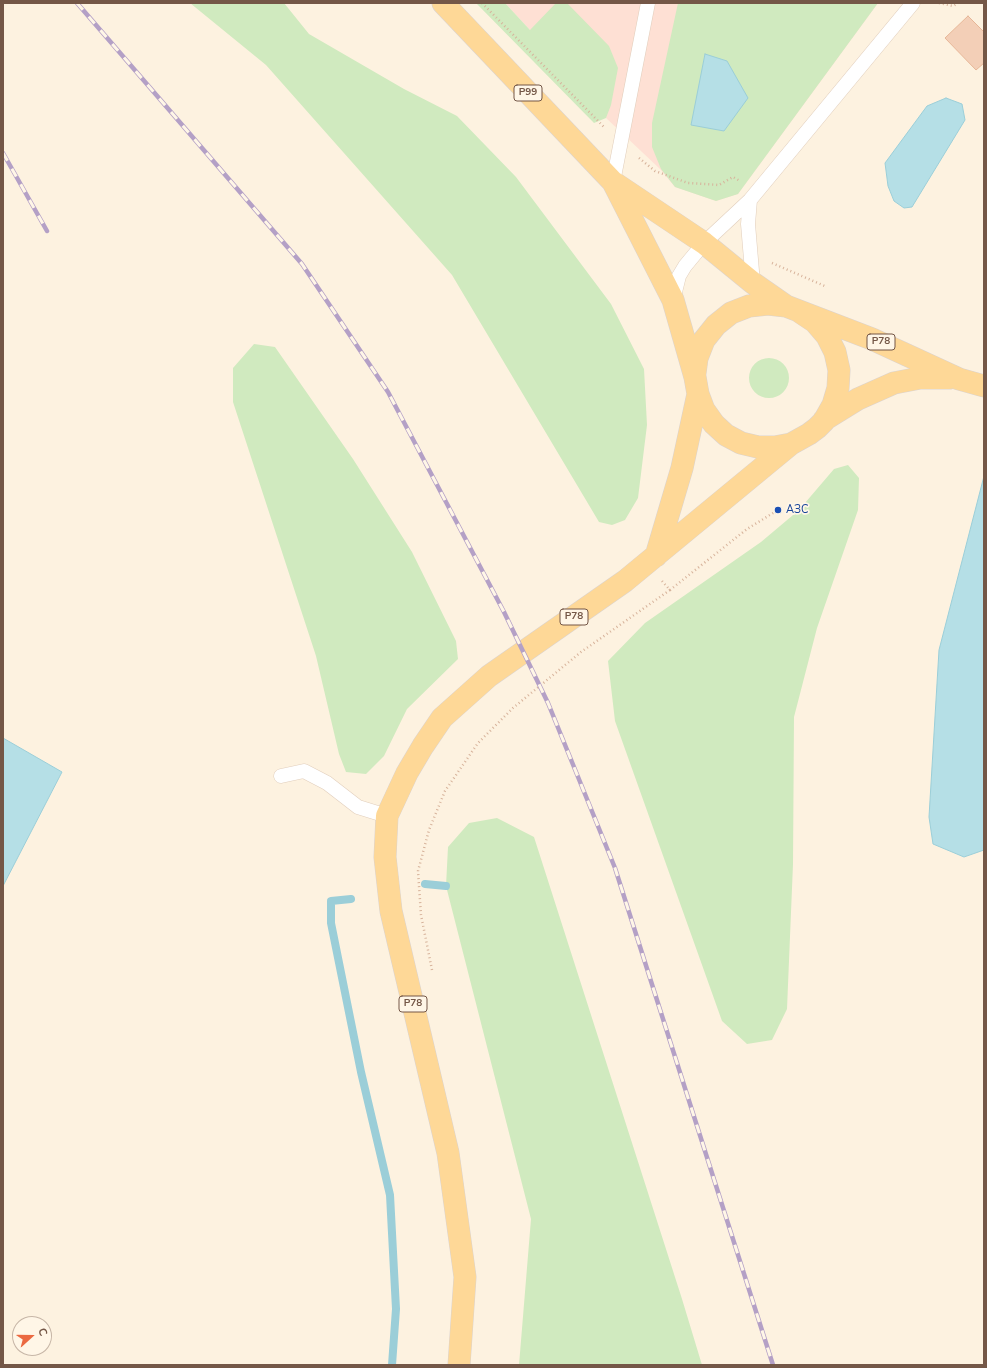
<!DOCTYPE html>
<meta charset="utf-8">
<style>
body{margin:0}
#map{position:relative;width:987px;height:1368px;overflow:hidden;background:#fdf2e0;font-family:"Nunito Sans",sans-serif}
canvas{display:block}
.frame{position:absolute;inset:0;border:4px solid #745747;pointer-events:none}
.north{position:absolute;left:12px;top:1316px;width:40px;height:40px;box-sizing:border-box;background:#fff6e7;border:1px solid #c7b6a7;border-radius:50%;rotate:69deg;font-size:11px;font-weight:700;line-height:16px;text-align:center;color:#745747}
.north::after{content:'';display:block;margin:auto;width:14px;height:18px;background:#eb6941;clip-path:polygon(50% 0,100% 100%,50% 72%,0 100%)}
</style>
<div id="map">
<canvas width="987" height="1368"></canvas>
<div class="frame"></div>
<div class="north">С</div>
</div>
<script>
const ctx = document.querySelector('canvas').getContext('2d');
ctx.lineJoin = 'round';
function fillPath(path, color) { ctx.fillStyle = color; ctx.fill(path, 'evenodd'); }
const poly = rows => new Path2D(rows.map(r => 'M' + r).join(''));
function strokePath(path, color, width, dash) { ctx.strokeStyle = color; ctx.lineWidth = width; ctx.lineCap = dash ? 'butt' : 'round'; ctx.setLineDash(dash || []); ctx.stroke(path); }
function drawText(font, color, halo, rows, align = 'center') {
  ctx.font = font + ' "Nunito Sans",sans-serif'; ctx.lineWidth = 3.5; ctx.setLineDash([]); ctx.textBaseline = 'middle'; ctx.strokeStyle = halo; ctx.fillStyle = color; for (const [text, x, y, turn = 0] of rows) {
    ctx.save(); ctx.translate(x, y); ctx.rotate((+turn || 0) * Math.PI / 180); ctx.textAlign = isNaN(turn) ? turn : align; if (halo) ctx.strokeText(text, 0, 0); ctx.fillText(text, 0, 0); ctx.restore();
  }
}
const commercial = poly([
 [505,3,878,3,738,194,716,201,675,187,660,169,606,118,530,30]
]);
const green = poly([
 [190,3,284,3,309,34,404,89,457,116,516,177,611,304,644,369,647,425,638,498,625,520,612,525,599,522,452,275,266,65],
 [476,3,505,3,530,30,556,3,567,3,609,46,618,68,611,105,606,118,594,123],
 [678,3,878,3,738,194,716,201,675,187,661,169,652,147,652,123],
 [254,344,275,347,353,459,412,552,456,641,458,659,407,709,384,756,366,774,346,772,339,754,316,656,233,402,233,368],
 '749 378a20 20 0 1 1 40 0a20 20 0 1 1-40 0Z',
 [848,465,859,478,858,510,817,628,794,717,793,864,787,1009,772,1040,747,1044,722,1021,615,721,608,661,645,623,761,542,799,510,834,469],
 [497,818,534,837,682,1299,702,1365,519,1365,531,1219,446,886,448,847,469,823]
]);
const water = poly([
 [705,54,727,61,748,98,724,131,691,125,705,54],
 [946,98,962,104,965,120,912,207,904,208,894,201,888,186,885,163,927,106,946,98],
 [984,476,984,850,964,857,933,844,929,817,939,650,984,476],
 [3,738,62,772,3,886,3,738]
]);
const stream = poly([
 [425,884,446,886],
 [351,899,331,901,331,923,361,1072,390,1195,396,1309,392,1365]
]);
const building = poly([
 [968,16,984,32,984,63,976,70,945,38,968,16]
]);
const path = poly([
 [482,3,604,127],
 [939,3,953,6,958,3],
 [639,158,655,171,688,183,719,185,733,177,740,181],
 [772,263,827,287],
 [662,581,670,590,747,529,778,510],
 [432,970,421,915,418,871,429,830,445,791,478,743,513,708,581,652,670,590]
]);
const service = poly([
 [613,182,648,3],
 [750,200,748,224,753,283],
 [673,300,679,276,685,266,704,243,750,200,913,3],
 [281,776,304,771,327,783,358,807,387,816]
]);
const primary = poly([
 [443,3,613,182,704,243,753,283,786,306],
 [613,182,673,300,695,377,698,394,704,410,714,424,726,435,741,443,758,447,775,447,791,444,809,434,817,428,824,421,833,405,838,388,839,370,835,352,827,336,815,322,800,312],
 [695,373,697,358,704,340,716,325,731,313,749,306,768,304,786,306,872,339,959,379,984,386],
 [824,420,858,399,894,383,920,378,949,378],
 [656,556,682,468,698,394],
 [459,1365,465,1277,448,1153,391,911,385,857,387,816,407,773,423,746,442,718,489,676,625,581,791,444]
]);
const rail = poly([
 [77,3,302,264,388,392,504,612,548,703,615,868,773,1365],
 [3,153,47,231]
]);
const markers = [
 [778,510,4,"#1a4fb4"]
];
const shields = [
 [528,93,28],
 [881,342,28],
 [574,617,28],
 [413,1004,28]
];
const shieldNames = [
 ["Р99",528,93],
 ["Р78",881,342],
 ["Р78",574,617],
 ["Р78",413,1004]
];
const transitNames = [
 ["АЗС",786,510]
];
fillPath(commercial, '#fee0d4');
fillPath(green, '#d0eabf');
fillPath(water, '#b5dfe6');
strokePath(water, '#9bced8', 1);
strokePath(stream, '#9bced8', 8);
fillPath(building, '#f3cfb7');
strokePath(building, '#e6b697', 1);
strokePath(service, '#e1cebc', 15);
strokePath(primary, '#dbd3cf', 23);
strokePath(path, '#d7b39b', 2.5, [1, 3]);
strokePath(service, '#fff', 14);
strokePath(primary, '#fed897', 22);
strokePath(rail, '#b4a0c6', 4.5);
strokePath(rail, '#fff6e7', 3, [9]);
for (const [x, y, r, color] of markers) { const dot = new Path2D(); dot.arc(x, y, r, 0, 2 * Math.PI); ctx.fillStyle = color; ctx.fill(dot); strokePath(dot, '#fff6e7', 1.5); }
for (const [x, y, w] of shields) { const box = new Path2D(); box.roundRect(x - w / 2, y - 8, w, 16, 3); ctx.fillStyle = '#fff6e7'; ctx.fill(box); strokePath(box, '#745747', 1); }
drawText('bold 10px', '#745747', null, shieldNames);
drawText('11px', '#164399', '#fff6e7', transitNames, 'left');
</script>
